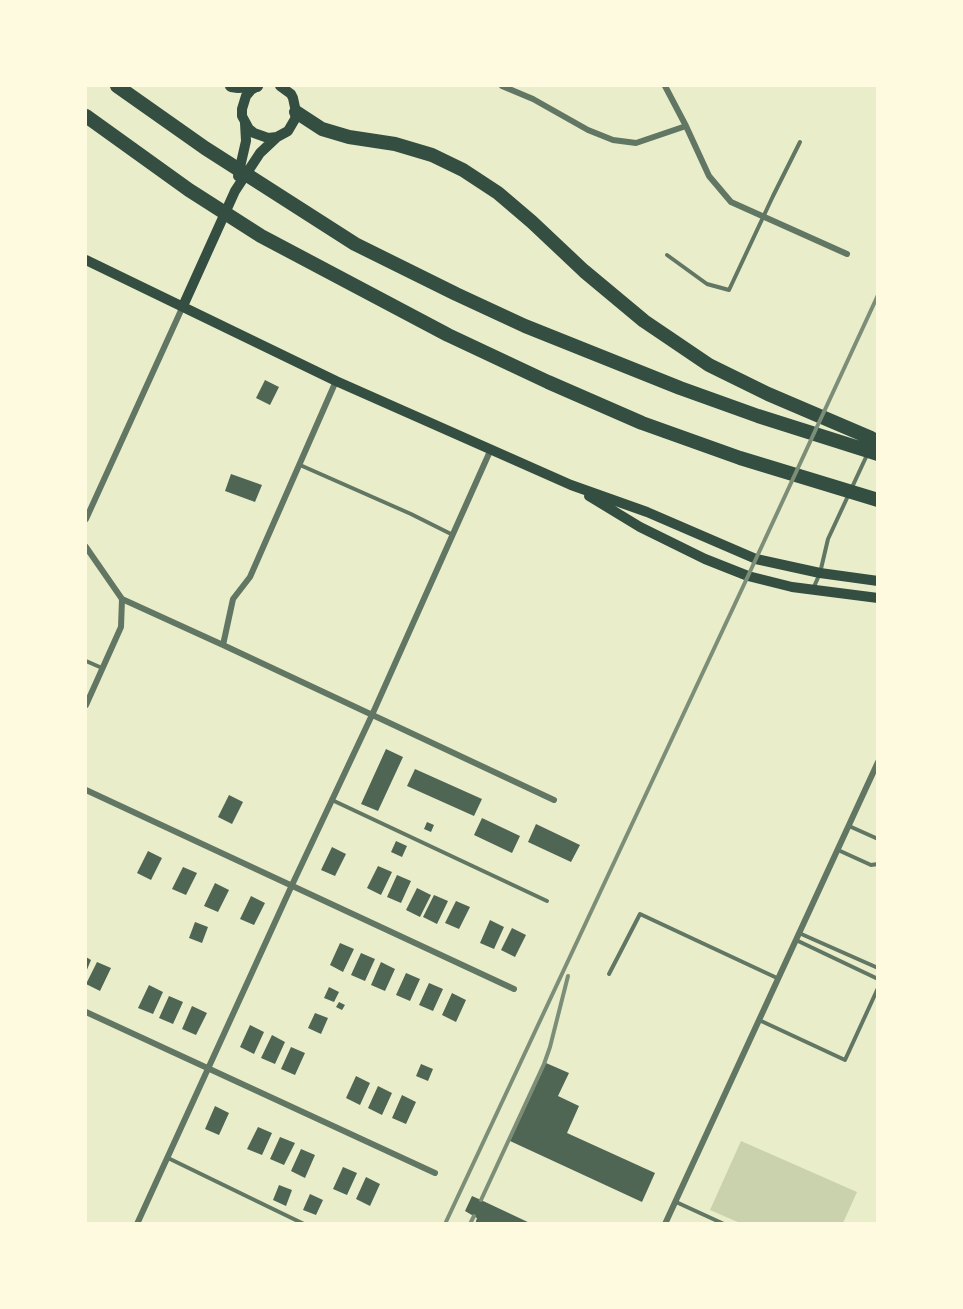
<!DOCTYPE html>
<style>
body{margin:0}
#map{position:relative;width:963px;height:1309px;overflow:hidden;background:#e9edc9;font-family:"Crimson Pro",serif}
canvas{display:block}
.frame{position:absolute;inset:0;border:87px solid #fefae0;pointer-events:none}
</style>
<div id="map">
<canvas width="963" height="1309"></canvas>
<div class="frame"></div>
</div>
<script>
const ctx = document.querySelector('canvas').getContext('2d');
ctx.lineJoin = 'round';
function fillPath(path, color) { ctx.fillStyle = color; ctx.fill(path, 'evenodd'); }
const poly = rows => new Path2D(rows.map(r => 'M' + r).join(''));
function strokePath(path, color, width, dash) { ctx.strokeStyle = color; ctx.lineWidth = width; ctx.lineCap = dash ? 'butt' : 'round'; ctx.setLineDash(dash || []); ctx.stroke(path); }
const green = poly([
 [741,1141,857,1192,843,1223,740,1223,710,1210]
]);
const building = poly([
 [265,380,279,387,270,405,256,398],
 [231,474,262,485,255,502,225,491],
 [386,749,403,757,378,811,361,804],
 [415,769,482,799,474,816,407,786],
 [229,795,243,802,232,824,218,817],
 [482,818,520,836,512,853,474,835],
 [427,822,434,825,431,832,424,829],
 [536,824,580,845,571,862,528,842],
 [396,841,407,846,402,857,391,852],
 [332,847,346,854,335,876,321,870],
 [148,851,162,858,151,880,137,873],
 [378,866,392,872,381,895,367,888],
 [183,867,197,873,186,895,172,889],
 [397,875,411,881,401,903,387,897],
 [215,883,229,890,218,912,204,906],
 [417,888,431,895,420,917,406,910],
 [434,895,448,901,437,924,423,917],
 [251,896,265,903,254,925,240,919],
 [456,901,470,907,459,929,445,923],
 [490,920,504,927,494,949,480,943],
 [195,922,208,927,202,943,189,938],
 [512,928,526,935,515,957,501,950],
 [340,943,354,949,343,972,330,965],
 [361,953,375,959,365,981,351,975],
 [86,957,91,960,86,972],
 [97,962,111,968,100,991,86,984],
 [381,962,395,969,385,991,371,985],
 [406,973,420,979,410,1001,396,995],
 [429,983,443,989,433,1011,419,1005],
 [149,985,163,992,153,1014,138,1008],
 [329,987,339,992,334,1002,324,998],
 [452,993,466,1000,456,1022,442,1015],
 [169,996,183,1002,173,1024,159,1018],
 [339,1002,345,1005,342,1010,336,1007],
 [192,1006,207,1013,196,1035,182,1029],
 [315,1013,328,1018,321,1034,308,1028],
 [250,1025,264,1032,254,1054,240,1047],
 [272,1035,285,1042,275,1064,261,1058],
 [291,1047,305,1053,295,1075,281,1069],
 [546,1063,569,1073,558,1096,579,1106,567,1133,655,1173,642,1202,510,1141],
 [421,1064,433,1069,428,1081,416,1076],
 [356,1076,370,1083,360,1105,346,1098],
 [378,1086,392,1093,382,1115,368,1108],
 [402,1095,416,1102,406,1124,392,1118],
 [215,1106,229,1113,219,1135,205,1129],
 [258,1127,272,1133,262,1155,247,1149],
 [280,1137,295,1143,284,1165,270,1159],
 [301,1149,315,1155,305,1178,291,1171],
 [343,1167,357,1173,347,1195,333,1189],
 [366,1177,380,1184,370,1206,356,1199],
 [279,1185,292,1190,286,1206,273,1200],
 [310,1194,323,1200,316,1215,303,1210],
 [472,1196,481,1200,532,1224,475,1224,477,1218,465,1211]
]);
const service = poly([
 [667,255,707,284,729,290,773,196,800,142],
 [300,465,411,514,453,535],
 [813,589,820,573,828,539,867,455],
 [86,661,102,668],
 [332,800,547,901],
 [849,826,878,839],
 [838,850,871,865,878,864],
 [799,933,878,968],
 [796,940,878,979],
 [609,974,640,914,777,978],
 [759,1020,845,1060,878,988],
 [168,1158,273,1209,304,1224],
 [676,1202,724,1224]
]);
const minor = poly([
 [502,86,533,99,588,130,613,140,636,143,686,126],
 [665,86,686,126,709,176,731,202,847,254],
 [86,519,183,306],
 [86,547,122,599,121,627,86,705],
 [122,599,223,645,554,800],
 [223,645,233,599,250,577,336,381],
 [86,790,514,989],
 [86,1012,435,1173],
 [137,1224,292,885,372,715,491,449],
 [665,1224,878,762]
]);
const secondary = poly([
 [258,86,251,90,246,96,242,109,242,116,249,129,254,133,268,138,277,137,288,131,295,119,296,112,293,98,291,94,280,86],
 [238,176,246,141,245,123],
 [86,260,336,381,571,485,647,512,756,559,820,573,878,581],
 [183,306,235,191,260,153,277,137],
 [589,496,640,527,705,559,748,576,792,587,878,598]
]);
const primary = poly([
 [231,86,238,87,257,86]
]);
const motorway = poly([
 [117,86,205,148,355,244,456,294,525,326,680,388,758,416,878,454],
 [296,112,322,129,349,137,395,144,432,155,463,170,498,193,532,222,584,271,644,321,709,365,768,394,871,438,878,442],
 [86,116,189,190,261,236,448,335,548,382,642,423,740,458,878,500]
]);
const rail = poly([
 [481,1200,544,1064,550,1047,568,976],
 [445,1224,748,576,878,295],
 [470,1224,474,1216]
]);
fillPath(green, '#cad2ad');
fillPath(building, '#4f6655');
strokePath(service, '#617663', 4);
strokePath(minor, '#617663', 6);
strokePath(secondary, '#344e41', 10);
strokePath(primary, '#344e41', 12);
strokePath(motorway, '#344e41', 14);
strokePath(rail, '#7c8e77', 4);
</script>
